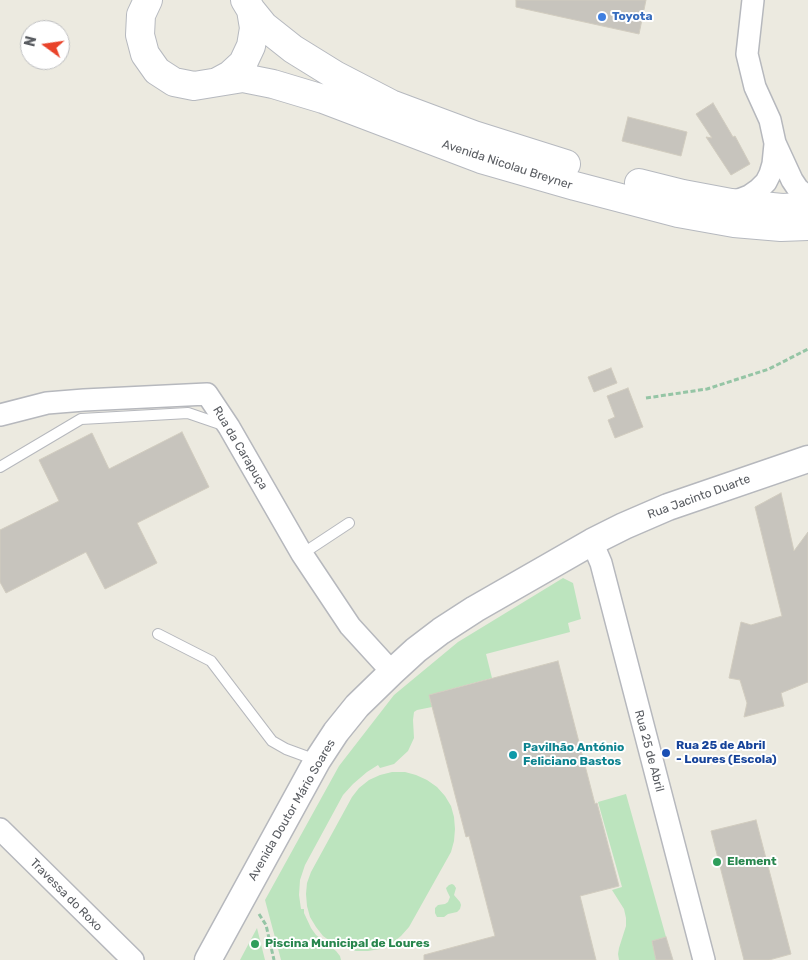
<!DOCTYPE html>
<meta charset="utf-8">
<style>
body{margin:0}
#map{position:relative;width:808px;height:960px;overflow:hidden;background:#eceae0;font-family:Rubik,sans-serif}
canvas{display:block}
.north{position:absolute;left:20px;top:20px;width:50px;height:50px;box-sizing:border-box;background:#fff;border:1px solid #bdbec0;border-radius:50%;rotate:284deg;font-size:14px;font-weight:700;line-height:20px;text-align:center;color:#595c61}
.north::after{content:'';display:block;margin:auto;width:18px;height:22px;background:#e9432a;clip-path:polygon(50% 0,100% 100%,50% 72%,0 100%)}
</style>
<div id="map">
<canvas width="808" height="960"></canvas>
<div class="north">N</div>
</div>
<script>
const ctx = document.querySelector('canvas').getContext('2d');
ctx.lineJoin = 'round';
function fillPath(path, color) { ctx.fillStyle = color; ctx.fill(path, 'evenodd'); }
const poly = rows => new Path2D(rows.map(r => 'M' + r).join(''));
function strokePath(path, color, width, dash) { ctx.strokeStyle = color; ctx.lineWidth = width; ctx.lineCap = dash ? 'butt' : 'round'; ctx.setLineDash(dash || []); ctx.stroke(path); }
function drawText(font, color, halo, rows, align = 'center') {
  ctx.font = font + ' Rubik,sans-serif'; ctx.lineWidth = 4; ctx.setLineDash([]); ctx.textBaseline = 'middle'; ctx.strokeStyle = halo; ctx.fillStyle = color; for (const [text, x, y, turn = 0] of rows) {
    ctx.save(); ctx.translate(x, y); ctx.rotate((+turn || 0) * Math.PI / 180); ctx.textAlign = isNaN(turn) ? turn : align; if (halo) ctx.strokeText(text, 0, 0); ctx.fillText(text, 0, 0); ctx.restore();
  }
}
const green = poly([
 [563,578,573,583,581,619,568,623,570,632,486,654,492,678,429,695,432,707,417,710,414,712,413,720,414,738,408,751,394,764,380,768,378,765,367,772,353,784,343,795,305,865,300,880,299,895,301,909,304,909,304,913,311,928,316,935,336,951,340,956,341,960,281,960,265,900,339,766,394,695,458,642],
 [392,772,405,772,416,775,427,780,437,787,445,796,451,806,454,817,455,829,454,841,451,852,409,927,401,936,391,944,380,949,368,951,356,951,344,948,333,943,323,936,316,927,310,917,307,906,306,894,307,883,311,872,352,797,359,788,369,780,380,775],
 [626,794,666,937,652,941,656,960,619,960,618,954,619,948,626,926,626,918,624,909,612,890,622,887,598,802],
 [452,884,454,885,456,888,454,895,460,902,461,905,460,909,457,912,448,914,444,917,437,917,435,913,435,908,438,905,445,904,448,902,450,897,447,891,446,888,449,885],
 [257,928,265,960,240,960]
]);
const building = poly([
 [516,0,646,0,639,34,516,7,516,0],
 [713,103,733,137,735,136,750,164,731,175,706,137,712,138,696,114,713,103],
 [628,117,687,132,681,156,622,141,628,117],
 [611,368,617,383,594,392,588,377,611,368],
 [628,388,643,427,615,438,608,420,615,417,607,396,628,388],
 [182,432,209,487,137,523,157,563,105,589,86,552,6,593,0,582,0,530,59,501,39,460,92,433,109,469,182,432],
 [781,493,794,551,808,532,808,682,781,693,784,706,744,717,747,703,740,680,729,678,741,622,751,625,782,616,755,507,781,493],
 [558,661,595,804,597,803,619,886,580,896,596,960,424,960,424,955,495,936,469,836,466,837,429,695,558,661],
 [756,820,791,954,769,960,744,960,711,831,756,820],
 [666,937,673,960,656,960,652,941,666,937]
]);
const path = poly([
 [646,398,707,389,769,369,808,349],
 [259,914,266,925,274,960]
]);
const service = poly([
 [0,467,81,419,188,413,223,425],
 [302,554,349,523],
 [158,634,211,661,272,741,286,749,316,760]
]);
const minor = poly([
 [753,0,747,54,755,87,770,120,775,143,792,180,798,189,808,197],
 [731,203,749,196,759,189,766,182,770,174,773,164,775,144],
 [0,415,47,403,84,400,207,394,229,427,302,554,350,626,392,672],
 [592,542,601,563,704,960],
 [0,829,133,960]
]);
const tertiary = poly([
 [208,960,317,761,336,732,357,706,392,672,416,650,441,631,475,609,592,542,624,526,668,507,808,459]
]);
const secondary = poly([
 [148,0,141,15,140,35,145,54,157,71,174,82,194,86,243,78,273,84,323,99,481,159,575,186,678,213,734,223,781,227,808,226],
 [245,0,251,10,264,26,293,49,335,75,391,104,474,135,566,164],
 [217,82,230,75,243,63,251,46,254,28,251,10],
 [639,183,683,194,731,203,782,208,804,207]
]);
const markers = [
 [602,17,5,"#3f7fe0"],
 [666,753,5,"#1a4fb4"],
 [513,755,5,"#0f9aa8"],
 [717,862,5,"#2e9e5b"],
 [255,944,5,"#2e9e5b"]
];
const shopNames = [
 ["Toyota",612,17]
];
const streetNames = [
 ["Avenida Nicolau Breyner",507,165,18],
 ["Rua da Carapuça",240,448,59],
 ["Rua Jacinto Duarte",699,497,-20],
 ["Rua 25 de Abril",649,751,75],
 ["Avenida Doutor Mário Soares",292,810,-60],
 ["Travessa do Roxo",66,895,45]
];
const transitNames = [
 ["Rua 25 de Abril",676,746],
 ["- Loures (Escola)",676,760]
];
const cultureNames = [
 ["Pavilhão António",523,748],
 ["Feliciano Bastos",523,762]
];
const leisureNames = [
 ["Element",727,862],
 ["Piscina Municipal de Loures",265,944]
];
fillPath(green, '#bce4be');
fillPath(building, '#c7c4bd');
strokePath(building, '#d1ccbf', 1);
strokePath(service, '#b6b8bd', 12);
strokePath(minor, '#b6b8bd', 24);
strokePath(tertiary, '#b6b8bd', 29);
strokePath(secondary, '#b6b9bf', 30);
strokePath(path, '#95c5a5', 3, [5, 2.5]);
strokePath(service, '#fff', 10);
strokePath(minor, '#fff', 21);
strokePath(tertiary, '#fff', 26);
strokePath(secondary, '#fff', 28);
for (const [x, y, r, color] of markers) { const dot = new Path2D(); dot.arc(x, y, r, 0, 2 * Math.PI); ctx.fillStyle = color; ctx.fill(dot); strokePath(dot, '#fff', 2); }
drawText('bold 12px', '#366cbe', '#fff', shopNames, 'left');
drawText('12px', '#595c61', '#fff', streetNames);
drawText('bold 12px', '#164399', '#fff', transitNames, 'left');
drawText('bold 12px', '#0d838f', '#fff', cultureNames, 'left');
drawText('bold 12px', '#27864d', '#fff', leisureNames, 'left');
</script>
